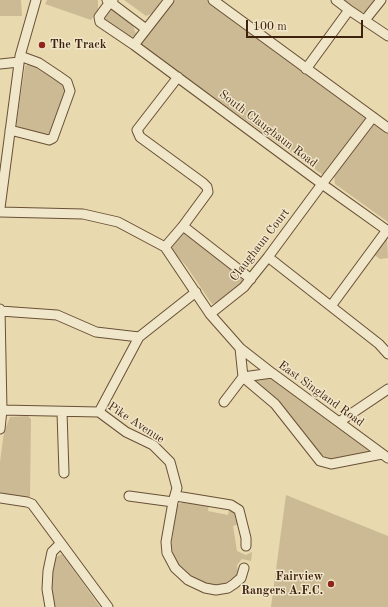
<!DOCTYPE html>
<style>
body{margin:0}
#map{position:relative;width:388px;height:607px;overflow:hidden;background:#e8d9ae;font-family:"Old Standard TT",serif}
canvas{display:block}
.scale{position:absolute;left:246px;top:20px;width:117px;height:18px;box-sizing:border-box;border:2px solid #3f220e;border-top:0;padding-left:5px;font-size:12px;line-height:14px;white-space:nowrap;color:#3f220e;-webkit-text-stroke:3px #f0e6ca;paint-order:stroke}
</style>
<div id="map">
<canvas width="388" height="607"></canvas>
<div class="scale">100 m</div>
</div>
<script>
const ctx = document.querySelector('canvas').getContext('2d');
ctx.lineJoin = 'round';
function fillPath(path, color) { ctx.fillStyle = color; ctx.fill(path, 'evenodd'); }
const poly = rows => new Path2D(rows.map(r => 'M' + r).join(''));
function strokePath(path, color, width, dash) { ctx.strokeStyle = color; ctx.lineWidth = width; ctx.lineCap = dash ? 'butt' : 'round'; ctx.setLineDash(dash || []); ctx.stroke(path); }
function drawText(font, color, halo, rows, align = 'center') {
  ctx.font = font + ' "Old Standard TT",serif'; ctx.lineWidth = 3; ctx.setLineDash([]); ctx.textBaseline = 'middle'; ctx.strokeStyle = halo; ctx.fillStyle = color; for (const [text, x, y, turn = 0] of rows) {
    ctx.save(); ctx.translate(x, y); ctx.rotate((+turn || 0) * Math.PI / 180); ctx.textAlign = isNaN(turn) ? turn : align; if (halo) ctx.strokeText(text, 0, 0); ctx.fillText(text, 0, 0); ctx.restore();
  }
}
const green = poly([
 [0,0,21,0,22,16,0,16],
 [47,0,98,0,98,10,91,20,45,4],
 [124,0,162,0,153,13,146,16],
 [175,0,207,0,367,117,323,175,139,44],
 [342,0,377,0,367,12,361,12],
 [107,10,112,10,133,26,136,34,132,37,126,37,103,21,104,12],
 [30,64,61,83,65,89,52,133,47,136,16,127,25,66],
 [375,123,388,132,388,222,335,184,334,175],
 [184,232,242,277,243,283,216,303,212,304,187,267,171,249,180,235],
 [387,238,388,258,380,259,373,254],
 [255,378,274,378,369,451,368,455,334,461,316,452,253,381],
 [28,416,31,419,30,498,4,497,0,492,0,462,4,432,10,417],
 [286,495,388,536,388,607,271,607],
 [183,502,209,505,208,511,228,515,229,510,234,512,239,524,233,526,237,551,246,555,252,552,251,561,242,559,237,565,238,574,224,584,209,584,189,576,178,565,171,548,177,505],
 [62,554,100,607,52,607,51,600,52,567,56,557]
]);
const minor = poly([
 [107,0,110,2,99,17,100,22,134,45,322,184,388,231],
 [113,0,110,2,146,29],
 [213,0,388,128],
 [336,0,349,10],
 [365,20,381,0],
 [134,45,169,0],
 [0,64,19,62],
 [306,69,349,10,388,36],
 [373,117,322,184,268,257,244,287,210,314,240,348,243,377,275,404,320,461,331,464,382,454],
 [10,130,49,140,53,138,70,91,67,82,57,75,39,63,20,56],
 [0,208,20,56,36,0],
 [0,212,83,214,118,222,165,247,210,314],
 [183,226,251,279],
 [165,247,183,226,208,192,207,187,203,183,140,137,137,130,178,77],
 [268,257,379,344,388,354],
 [331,306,387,230],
 [0,309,2,410,0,429],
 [0,311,57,315,96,332,139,337,196,292],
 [240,348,272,373,388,458],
 [224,402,243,377,272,373],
 [2,410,99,412,126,432,153,445,170,462,177,488,173,502,166,542,167,553,175,568,188,580,205,588,216,590,228,588,234,584,241,578,244,568],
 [62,412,64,473],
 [99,412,139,337],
 [339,422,388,389],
 [129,496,173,502],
 [176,496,231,505,239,510,246,538,246,546],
 [0,498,27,502,32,504,108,607],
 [50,607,47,589,48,571,52,552,60,544]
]);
const markers = [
 [42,45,4,"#8f2418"],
 [331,584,4,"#8f2418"]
];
const poiNames = [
 ["The Track",50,45],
 ["Fairview",323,577,"right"],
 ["Rangers A.F.C.",323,591,"right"]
];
const streetNames = [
 ["South Claughaun Road",268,129,37],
 ["Claughaun Court",260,245,-52],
 ["East Singland Road",321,394,36],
 ["Pike Avenue",136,423,33]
];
fillPath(green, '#cbba93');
strokePath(minor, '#695036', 11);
strokePath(minor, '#f0e6ca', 9);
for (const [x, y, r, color] of markers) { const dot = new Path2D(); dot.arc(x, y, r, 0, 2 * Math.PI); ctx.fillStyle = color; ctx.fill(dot); strokePath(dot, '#f0e6ca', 1.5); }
drawText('bold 12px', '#3f220e', '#f0e6ca', poiNames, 'left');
drawText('12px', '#3f220e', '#f0e6ca', streetNames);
</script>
